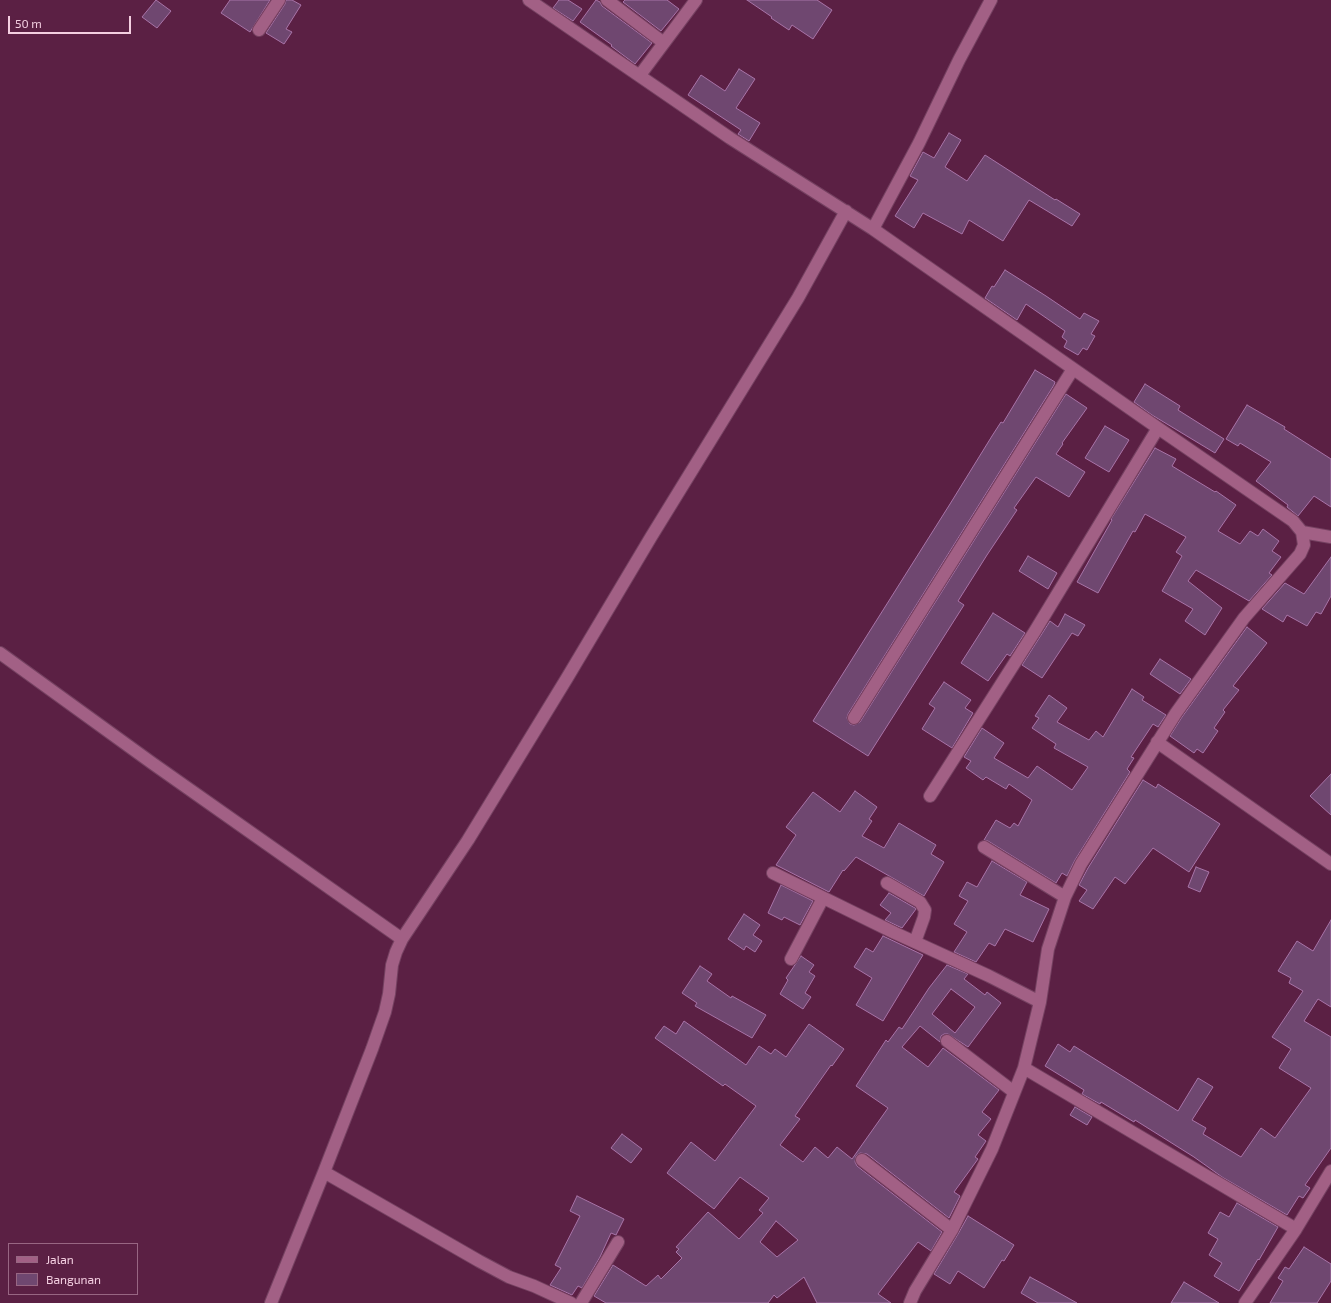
<!DOCTYPE html>
<style>
body{margin:0}
#map{position:relative;width:1331px;height:1303px;overflow:hidden;background:#5b2044;font-family:"Exo 2",sans-serif}
canvas{display:block}
.legend{position:absolute;left:8px;top:1243px;width:130px;height:52px;box-sizing:border-box;background:#5b2044;border:1px solid #986683;margin:0;padding:5px 7px;list-style:none;font-size:12px;color:#f4cfe1}
.legend li{display:flex;align-items:center;gap:8px;height:20px}
.legend b{width:20px;border:1px solid #986683}
.scale{position:absolute;left:8px;top:16px;width:123px;height:18px;box-sizing:border-box;border:2px solid #f4cfe1;border-top:0;padding-left:5px;font-size:12px;line-height:14px;white-space:nowrap;color:#f4cfe1;-webkit-text-stroke:3px #5b2044;paint-order:stroke}
</style>
<div id="map">
<canvas width="1331" height="1303"></canvas>
<ul class="legend">
<li><b style="height:5px;background:#a26085"></b>Jalan</li>
<li><b style="height:11px;background:#6f4770"></b>Bangunan</li>
</ul>
<div class="scale">50 m</div>
</div>
<script>
const ctx = document.querySelector('canvas').getContext('2d');
ctx.lineJoin = 'round';
function fillPath(path, color) { ctx.fillStyle = color; ctx.fill(path, 'evenodd'); }
const poly = rows => new Path2D(rows.map(r => 'M' + r).join(''));
function strokePath(path, color, width, dash) { ctx.strokeStyle = color; ctx.lineWidth = width; ctx.lineCap = dash ? 'butt' : 'round'; ctx.setLineDash(dash || []); ctx.stroke(path); }
const building = poly([
 [156,0,171,11,157,28,142,17,156,0],
 [230,0,270,0,250,32,221,13,230,0],
 [286,0,292,0,301,5,286,29,292,32,284,44,266,33,285,4,286,0],
 [559,0,568,0,582,9,573,21,553,8,559,0],
 [596,0,600,2,602,6,652,43,635,64,611,46,612,45,580,22,596,0],
 [625,0,667,0,679,9,661,31,623,2,625,0],
 [747,0,817,0,832,10,813,39,792,25,789,30,771,18,772,17,747,0],
 [739,69,755,79,736,108,760,123,749,141,738,134,741,130,688,95,701,75,725,91,739,69],
 [949,133,961,140,945,167,967,181,985,155,1055,200,1056,199,1080,214,1072,226,1029,200,1003,241,969,220,962,234,923,213,914,228,895,216,918,180,910,176,923,152,934,158,949,133],
 [1005,270,1046,296,1080,319,1084,313,1099,321,1091,334,1095,336,1087,350,1083,348,1078,355,1064,347,1067,341,1062,337,1065,331,1026,304,1017,320,985,298,992,286,994,287,1005,270],
 [1035,370,1055,382,1054,385,848,714,847,718,850,724,854,725,860,722,1066,394,1087,408,1062,443,1063,444,1056,454,1085,472,1069,497,1036,477,1014,508,1017,510,987,555,958,601,964,605,868,756,813,721,950,504,992,436,1001,422,1003,423,1035,370],
 [1145,384,1180,406,1178,410,1224,439,1215,453,1152,415,1134,402,1145,384],
 [1247,405,1285,427,1284,429,1331,459,1331,507,1314,496,1298,516,1287,507,1288,505,1256,481,1271,462,1240,443,1238,446,1226,439,1247,405],
 [1105,426,1129,440,1109,472,1085,458,1105,426],
 [1155,448,1176,459,1172,466,1215,492,1216,491,1236,505,1218,531,1240,544,1250,531,1258,536,1263,529,1279,541,1272,551,1281,557,1269,573,1272,575,1249,601,1196,570,1188,581,1222,608,1205,635,1185,621,1193,609,1162,591,1182,556,1176,552,1186,537,1145,514,1135,532,1133,531,1098,593,1077,582,1112,520,1111,519,1155,448],
 [1028,556,1057,573,1048,589,1019,571,1028,556],
 [1331,557,1331,596,1321,614,1316,612,1307,626,1287,615,1283,622,1262,609,1285,583,1304,594,1331,557],
 [993,613,1025,633,1010,656,1007,654,988,681,961,663,993,613],
 [1065,614,1085,625,1078,636,1072,633,1042,678,1022,665,1050,621,1058,627,1065,614],
 [1247,627,1267,643,1233,686,1239,690,1223,710,1225,712,1214,728,1218,731,1203,753,1197,749,1194,753,1170,736,1182,717,1247,627],
 [1160,659,1191,679,1180,694,1150,674,1160,659],
 [944,682,971,700,965,708,973,713,952,748,922,729,935,708,929,704,944,682],
 [1132,689,1144,697,1142,700,1166,715,1158,727,1153,724,1131,757,1134,758,1127,769,1130,772,1075,860,1067,876,1062,873,1056,883,988,841,984,840,996,820,1010,828,1014,823,1018,826,1032,800,1009,784,1006,789,986,777,983,780,966,768,971,761,964,757,982,728,1004,743,994,758,1028,778,1037,766,1072,790,1088,767,1054,748,1056,744,1032,728,1039,718,1035,716,1049,695,1067,708,1057,722,1089,740,1096,731,1103,737,1132,689],
 [1331,774,1331,815,1310,796,1331,774],
 [1143,780,1156,788,1158,784,1220,824,1189,872,1153,848,1125,884,1115,877,1093,909,1079,901,1087,890,1079,885,1088,868,1143,780],
 [855,791,877,807,869,819,872,821,862,836,884,848,899,823,936,845,931,854,944,862,924,896,856,857,844,871,843,870,829,892,776,865,796,835,786,827,813,792,840,812,855,791],
 [992,861,1027,882,1020,895,1049,909,1033,942,1005,929,995,946,989,943,976,962,954,952,967,932,954,924,968,901,959,896,967,882,977,887,992,861],
 [1196,867,1209,872,1200,892,1188,887,1196,867],
 [781,885,813,901,800,925,784,917,782,920,768,913,781,885],
 [889,893,915,908,916,909,902,928,885,920,891,913,880,905,889,893],
 [744,914,760,925,753,935,762,941,755,952,746,946,744,950,728,939,744,914],
 [1331,920,1331,1007,1318,999,1304,1021,1331,1037,1331,1148,1305,1185,1310,1188,1303,1198,1299,1196,1287,1215,1222,1177,1194,1157,1135,1120,1134,1122,1101,1102,1100,1104,1082,1094,1084,1090,1045,1066,1058,1044,1070,1052,1074,1046,1178,1111,1198,1078,1213,1087,1192,1120,1206,1128,1203,1134,1241,1157,1261,1128,1275,1138,1311,1088,1279,1068,1291,1049,1272,1037,1303,991,1289,983,1291,978,1278,971,1297,941,1313,951,1331,920],
 [883,936,923,955,883,1021,856,1005,872,978,854,967,866,948,873,952,883,936],
 [801,956,814,965,809,972,815,976,805,993,811,997,803,1009,780,994,788,980,786,978,801,956],
 [947,965,968,974,964,979,985,995,987,992,1001,1003,968,1047,948,1034,944,1034,941,1036,940,1042,920,1026,902,1047,928,1067,943,1048,999,1090,982,1112,991,1119,978,1135,986,1141,975,1157,978,1159,954,1192,960,1196,949,1218,867,1154,860,1153,856,1156,855,1162,857,1166,942,1232,931,1251,918,1242,878,1294,891,1303,817,1303,804,1277,777,1298,774,1295,768,1303,606,1303,594,1296,613,1265,646,1286,658,1275,661,1279,682,1258,676,1252,679,1249,676,1247,708,1212,739,1239,763,1213,759,1210,769,1198,740,1177,714,1209,667,1173,691,1142,715,1161,756,1106,725,1084,723,1086,655,1038,664,1026,676,1034,684,1021,746,1065,759,1046,771,1054,775,1049,786,1057,809,1024,844,1049,832,1066,831,1065,795,1116,800,1119,780,1145,803,1162,815,1147,828,1158,837,1147,852,1159,888,1108,856,1086,886,1040,888,1042,899,1027,902,1029,929,988,947,965],
 [951,989,975,1007,955,1033,932,1014,951,989],
 [776,1221,798,1240,777,1257,760,1242,776,1221],
 [700,966,712,974,707,981,731,998,732,996,766,1015,752,1038,695,1006,697,1003,682,993,700,966],
 [1075,1107,1092,1117,1087,1125,1070,1115,1075,1107],
 [622,1134,642,1149,631,1163,611,1148,622,1134],
 [577,1196,624,1219,616,1235,611,1233,600,1257,582,1288,578,1286,572,1295,550,1285,561,1268,555,1265,580,1216,570,1211,577,1196],
 [1237,1203,1278,1227,1259,1260,1258,1259,1239,1291,1214,1276,1222,1263,1209,1255,1218,1239,1208,1233,1220,1212,1229,1217,1237,1203],
 [968,1216,1014,1245,1004,1261,1002,1260,984,1288,958,1271,950,1284,934,1274,958,1234,968,1216],
 [1304,1247,1331,1264,1331,1281,1317,1303,1270,1303,1283,1281,1278,1278,1285,1267,1289,1269,1304,1247],
 [1030,1277,1043,1284,1077,1303,1038,1303,1021,1293,1030,1277],
 [1184,1282,1219,1303,1171,1303,1184,1282]
]);
const minor = poly([
 [529,0,730,138,873,229,1158,428,1293,521,1302,532,1304,545,1300,554,1244,618,1176,713,1081,864,1065,897,1048,949,1040,1002,1024,1068,992,1149,952,1230,915,1291,910,1303],
 [607,0,664,43],
 [259,30,279,0],
 [640,75,696,0],
 [873,229,919,143,959,60,991,0],
 [1302,532,1331,537],
 [0,653,152,763,402,939],
 [854,718,1073,369],
 [1157,742,1331,864],
 [930,796,1035,631,1158,428],
 [984,847,1065,897],
 [773,873,895,933,989,976,1040,1002],
 [887,883,920,902,925,910,924,917,915,942],
 [791,959,823,898],
 [947,1041,1014,1092],
 [1024,1068,1296,1229],
 [862,1160,952,1230],
 [324,1172,479,1261,509,1277,534,1286,571,1303],
 [271,1303,324,1172,372,1049,385,1012,389,994,392,965,396,952,402,939,468,840,567,678,651,537,798,298,846,211],
 [581,1303,618,1242],
 [1245,1303,1296,1229,1331,1171]
]);
fillPath(building, '#6f4770');
strokePath(building, '#a874a8', 1);
strokePath(minor, '#754161', 14);
strokePath(minor, '#a26085', 12);
</script>
